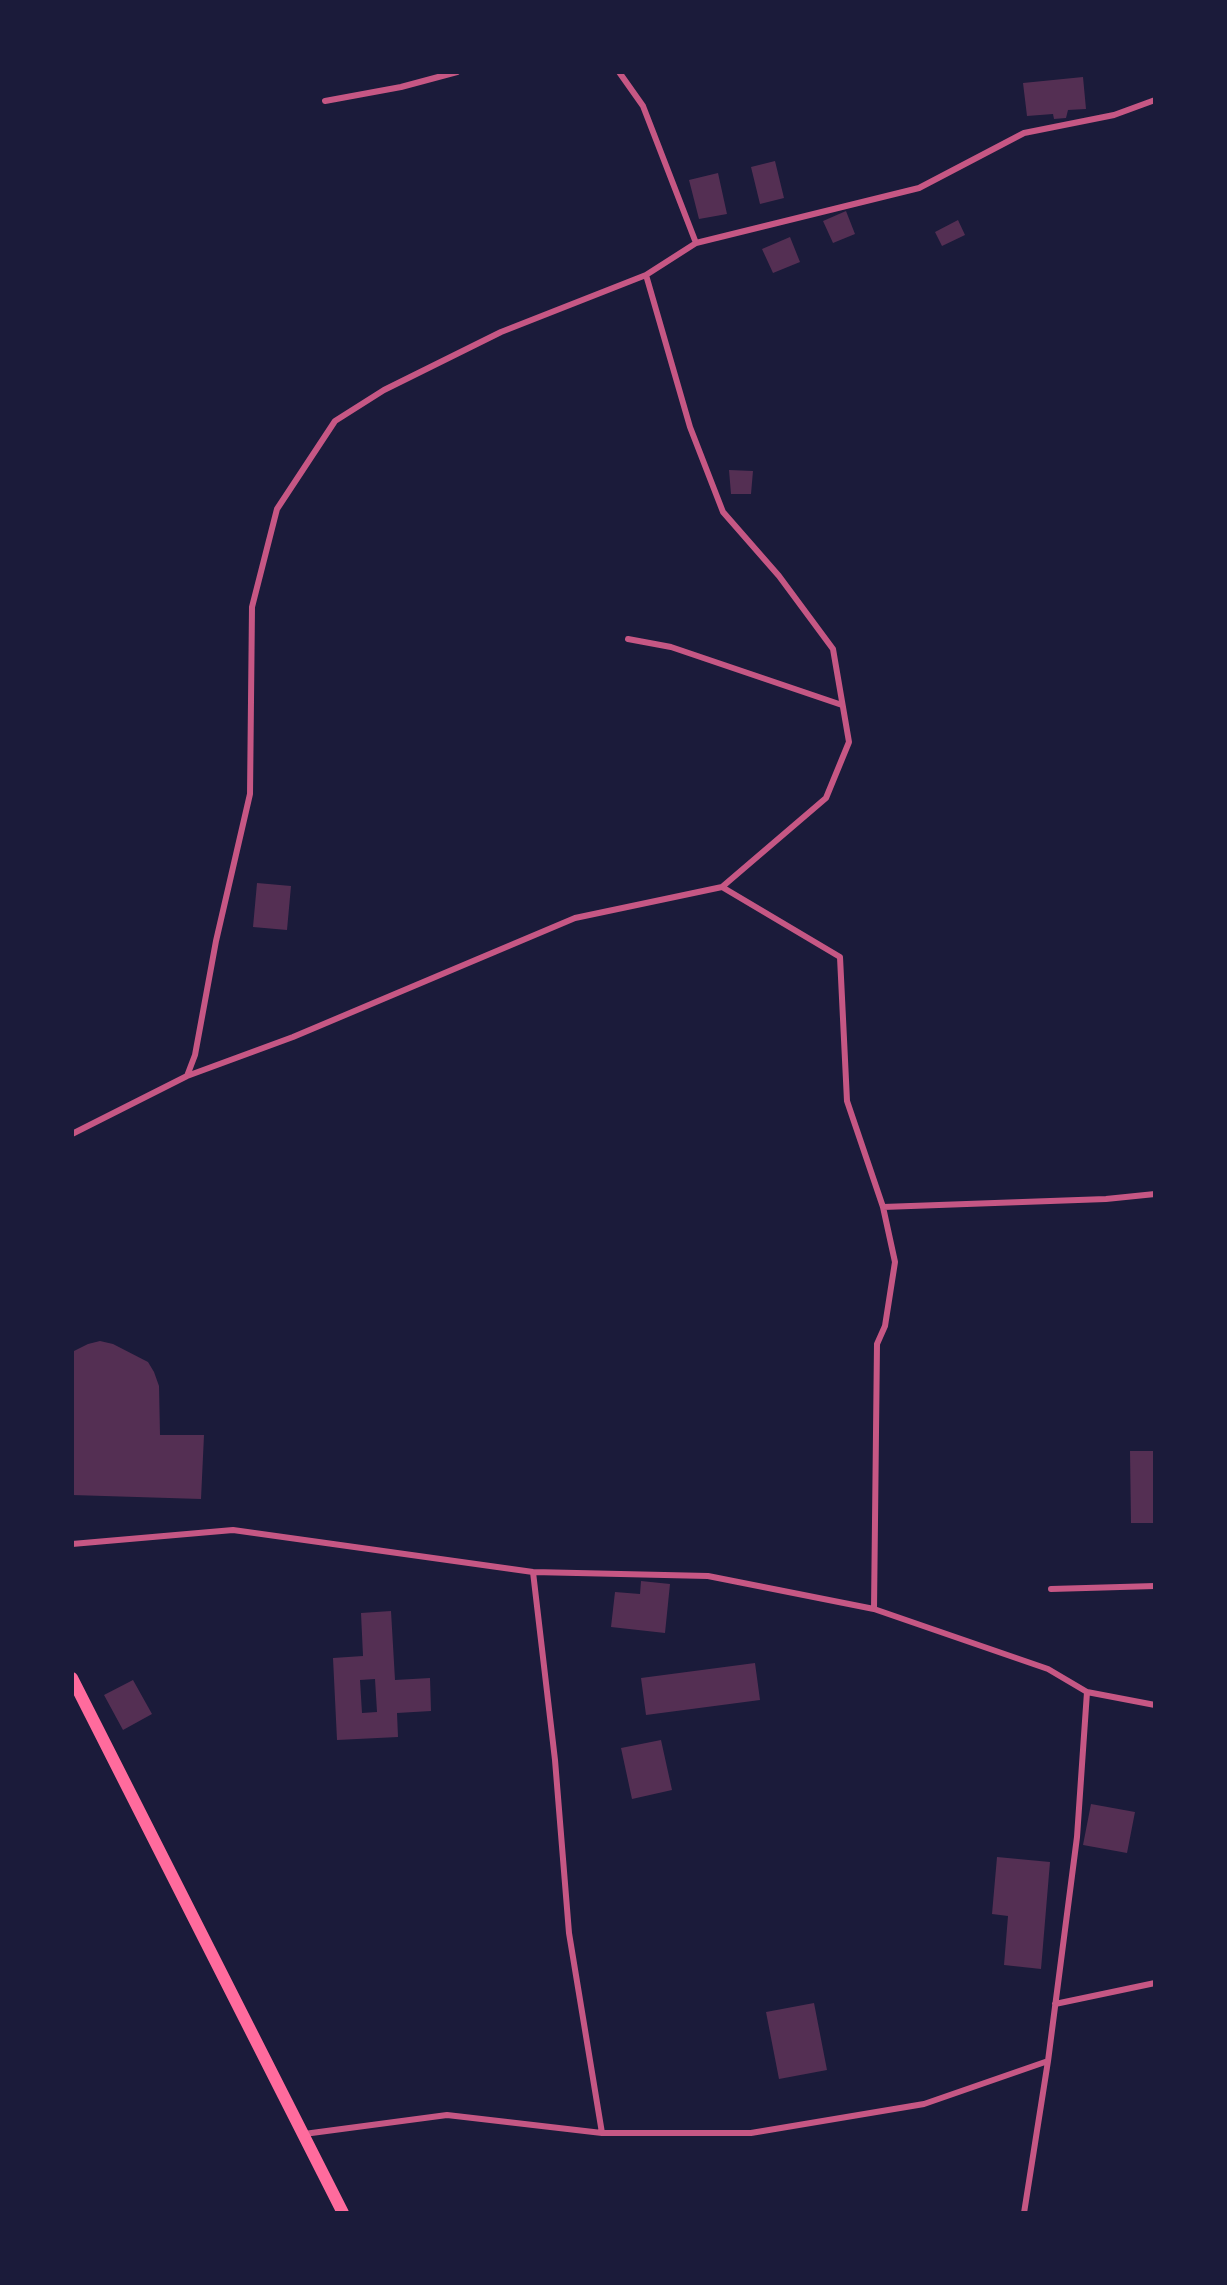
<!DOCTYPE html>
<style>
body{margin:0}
#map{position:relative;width:1227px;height:2285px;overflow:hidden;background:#1b1b3a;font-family:"Alegreya Sans",sans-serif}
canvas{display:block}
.frame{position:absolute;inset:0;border:74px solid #1b1b3a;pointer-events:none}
</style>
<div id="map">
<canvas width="1227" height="2285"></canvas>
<div class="frame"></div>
</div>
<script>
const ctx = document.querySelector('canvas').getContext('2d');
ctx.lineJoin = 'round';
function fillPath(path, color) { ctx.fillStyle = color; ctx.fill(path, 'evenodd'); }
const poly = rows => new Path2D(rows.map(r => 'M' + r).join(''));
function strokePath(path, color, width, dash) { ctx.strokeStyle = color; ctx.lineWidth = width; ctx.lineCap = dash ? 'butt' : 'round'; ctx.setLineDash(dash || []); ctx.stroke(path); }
const building = poly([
 [1083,77,1086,109,1068,110,1066,118,1054,119,1053,114,1027,116,1023,83],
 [775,161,784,198,760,204,751,167],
 [718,173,727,214,699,219,689,180],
 [846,211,855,234,833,243,823,221],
 [958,220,965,235,942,246,935,232],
 [790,237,800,262,773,273,762,249],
 [729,470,753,471,751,494,731,494],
 [257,883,291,886,287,930,253,927],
 [100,1341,113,1344,148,1362,154,1372,159,1386,160,1435,204,1435,201,1499,72,1495,72,1352,88,1344],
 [1130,1451,1154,1451,1155,1523,1131,1523],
 [641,1581,670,1584,665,1633,611,1627,615,1592,640,1594],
 [391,1611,395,1680,430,1678,431,1711,397,1713,398,1737,337,1740,333,1658,363,1656,361,1613],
 [375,1679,377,1712,362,1713,360,1680],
 [755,1663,760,1700,646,1715,641,1678],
 [133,1680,152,1714,123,1730,104,1695],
 [661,1740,672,1790,632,1799,621,1748],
 [1091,1804,1135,1812,1127,1853,1083,1845],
 [997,1857,1050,1862,1041,1969,1004,1965,1008,1916,992,1914],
 [814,2003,827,2070,779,2079,766,2012]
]);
const minor = poly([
 [619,72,643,106,696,243,646,275],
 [325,101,401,87,457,72],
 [696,243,919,188,1024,133,1114,115,1155,100],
 [628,639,671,647,842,705],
 [722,887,840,957,847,1101,883,1207,895,1262,885,1326,877,1344,874,1609],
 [72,1134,187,1076,293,1037,575,918,722,887,826,798,849,742,833,649,779,576,723,512,690,427,646,275,501,332,384,390,335,421,277,509,252,607,250,794,216,941,195,1055,187,1076],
 [883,1207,1106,1199,1155,1194],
 [72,1544,233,1530,533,1572,708,1576,874,1609,1048,1669,1087,1692,1155,1705],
 [533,1572,555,1760,569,1933,602,2133],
 [1051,1589,1155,1586],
 [1055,2004,1155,1983],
 [304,2134,447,2115,602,2133,751,2133,924,2104,1048,2061,1077,1837,1087,1692],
 [1024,2213,1048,2061]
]);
const secondary = poly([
 [72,1678,343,2213]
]);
fillPath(building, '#542f53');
strokePath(minor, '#c65784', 6);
strokePath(secondary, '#ff6b9d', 12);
</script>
